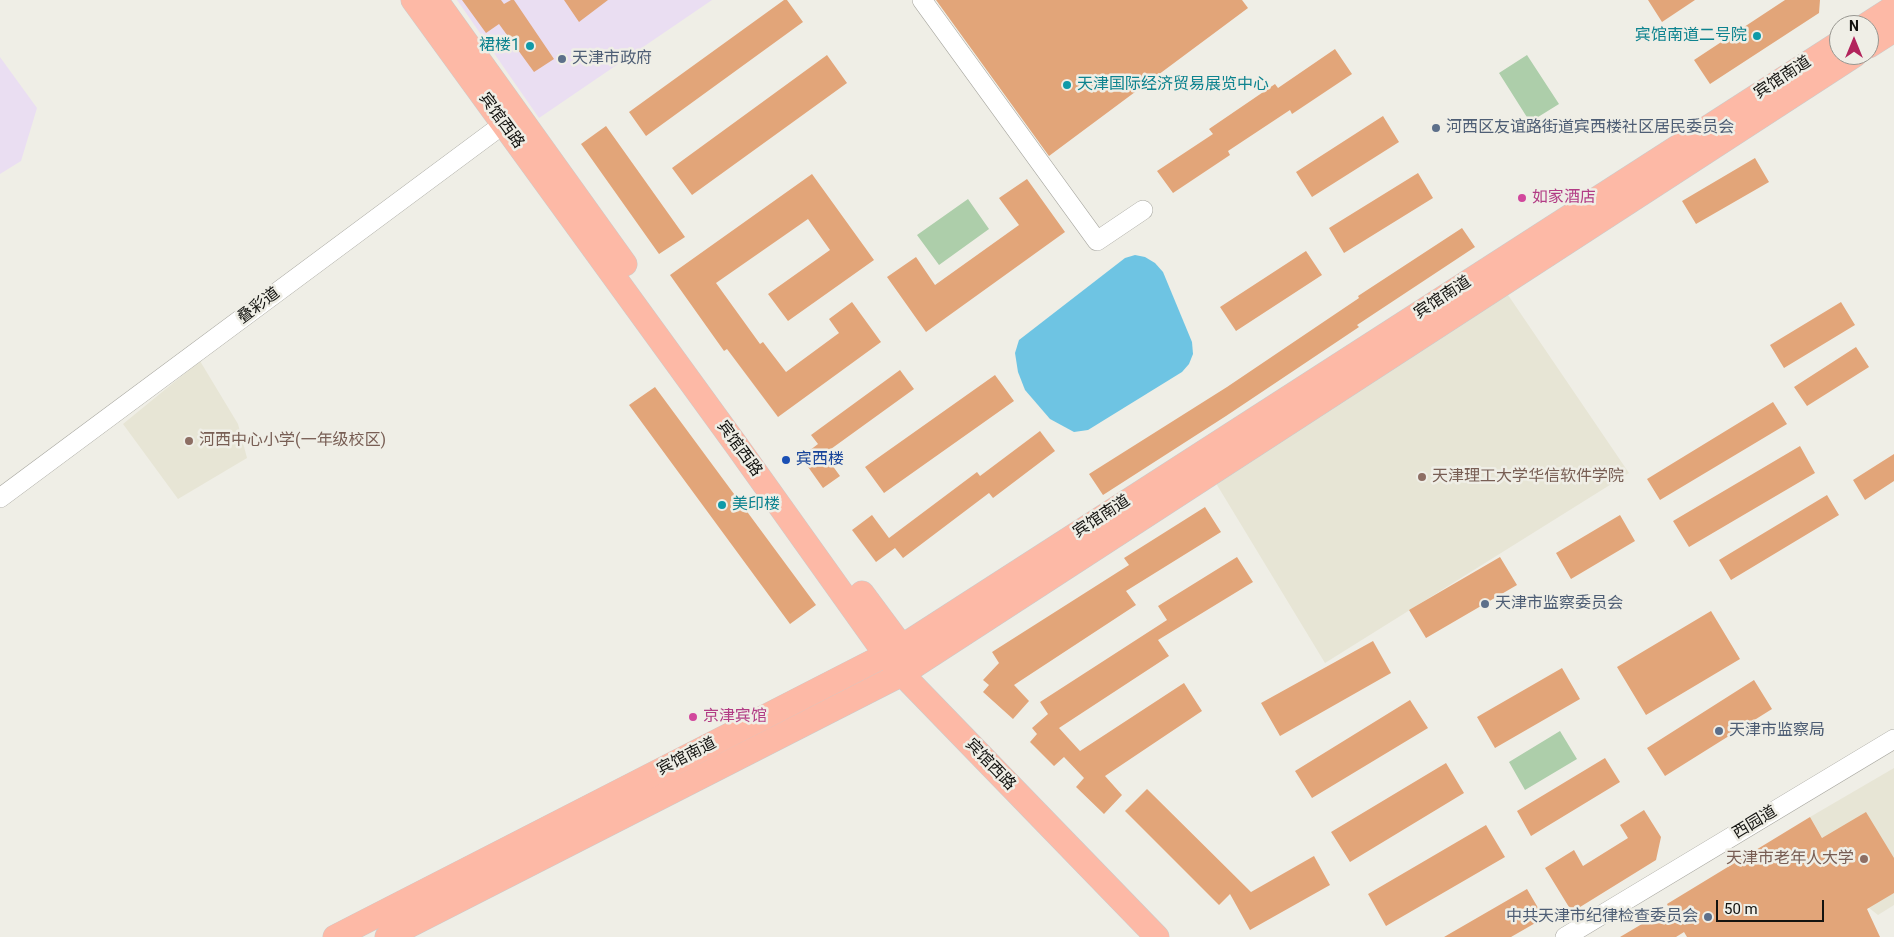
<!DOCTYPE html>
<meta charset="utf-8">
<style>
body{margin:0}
#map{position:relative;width:1894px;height:937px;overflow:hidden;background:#efeee6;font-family:Roboto,sans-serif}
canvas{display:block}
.north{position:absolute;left:1829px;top:15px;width:50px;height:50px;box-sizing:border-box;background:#efeee6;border:1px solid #979690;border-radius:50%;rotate:0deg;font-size:14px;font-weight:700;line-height:20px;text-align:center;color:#131310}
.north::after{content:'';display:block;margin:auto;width:18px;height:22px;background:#b2245c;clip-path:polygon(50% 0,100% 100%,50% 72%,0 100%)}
.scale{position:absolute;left:1716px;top:900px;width:108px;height:22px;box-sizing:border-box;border:2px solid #131310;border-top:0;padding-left:6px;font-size:15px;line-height:18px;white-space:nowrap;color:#131310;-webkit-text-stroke:4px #efeee6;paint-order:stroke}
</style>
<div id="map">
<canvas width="1894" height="937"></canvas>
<div class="north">N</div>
<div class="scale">50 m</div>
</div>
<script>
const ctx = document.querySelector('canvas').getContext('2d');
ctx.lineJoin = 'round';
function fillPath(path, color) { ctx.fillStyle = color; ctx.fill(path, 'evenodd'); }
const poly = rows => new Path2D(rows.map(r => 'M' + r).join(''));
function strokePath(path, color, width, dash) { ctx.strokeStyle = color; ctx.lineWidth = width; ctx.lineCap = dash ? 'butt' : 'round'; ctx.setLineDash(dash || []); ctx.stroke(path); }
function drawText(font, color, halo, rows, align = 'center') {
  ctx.font = font + ' Roboto,"Noto Sans SC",sans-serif'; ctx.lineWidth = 5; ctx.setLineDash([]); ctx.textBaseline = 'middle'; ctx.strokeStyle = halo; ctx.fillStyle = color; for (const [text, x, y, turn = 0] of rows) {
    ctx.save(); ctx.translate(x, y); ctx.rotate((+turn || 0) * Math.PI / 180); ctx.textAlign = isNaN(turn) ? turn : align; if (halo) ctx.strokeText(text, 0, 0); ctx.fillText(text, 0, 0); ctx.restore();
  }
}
const commercial = poly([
 [457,0,712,0,539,118],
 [0,57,37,108,21,161,0,174]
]);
const built = poly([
 [1506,292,1629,473,1325,663,1214,480],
 [200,361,238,424,247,458,178,499,123,424],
 [1894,768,1894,905,1878,915,1859,900,1810,817]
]);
const green = poly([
 [1527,55,1559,104,1530,122,1499,73],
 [968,199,989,229,939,265,917,235],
 [1560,731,1577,759,1525,790,1509,762]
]);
const water = poly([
 [1135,255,1145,257,1155,263,1163,272,1192,342,1193,354,1189,364,1182,372,1088,430,1074,432,1050,419,1025,390,1018,372,1015,353,1019,340,1125,258]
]);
const building = poly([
 [462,0,501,0,504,4,511,0,514,0,554,59,534,72,499,24,486,33],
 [564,0,608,0,579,22],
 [784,0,787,0,803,22,646,136,629,112],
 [936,0,1242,0,1248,8,1049,156],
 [1648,0,1695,0,1662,22],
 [1785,0,1820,0,1819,13,1710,84,1694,60],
 [1335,49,1352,74,1292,114,1290,110,1228,151,1230,155,1173,193,1157,171,1213,134,1209,129,1275,84,1278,88],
 [827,55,847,83,692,195,672,168],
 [1383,116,1399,142,1312,197,1296,172],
 [606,126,685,237,659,254,581,144],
 [1755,158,1769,182,1696,224,1682,201],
 [1418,173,1433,198,1344,253,1329,228],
 [812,174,874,260,788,321,768,294,830,250,808,219,716,283,760,344,763,342,786,372,839,333,829,319,852,302,881,342,778,417,727,349,724,351,670,275],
 [1027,179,1065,232,926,332,887,277,916,257,935,285,1019,225,999,198],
 [1462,228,1475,247,1357,325,1359,327,1226,416,1103,495,1089,474,1227,387,1359,298,1358,296],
 [1306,251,1322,275,1236,331,1220,307],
 [1841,302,1855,325,1784,368,1770,345],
 [1856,347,1869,367,1807,406,1794,387],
 [900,370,914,389,824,454,840,476,823,488,801,457,818,444,811,435],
 [995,375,1014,401,884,493,865,467],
 [655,387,816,605,790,624,629,405],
 [1773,402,1787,424,1660,500,1647,479],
 [1040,431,1055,451,993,498,989,493,903,558,895,548,876,562,852,530,872,515,889,538,977,472,980,476],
 [1800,446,1815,473,1689,547,1673,521],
 [1894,454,1894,481,1865,500,1853,480],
 [1827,495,1839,515,1731,580,1719,560],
 [1205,507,1221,532,1126,591,1136,605,1014,685,1029,701,1013,719,983,692,989,685,983,680,999,663,992,652,1129,565,1124,558],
 [1620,515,1635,541,1571,579,1556,553],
 [1237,557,1253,582,1158,640,1169,656,1059,728,1080,751,1184,683,1202,711,1105,776,1122,795,1104,814,1076,787,1084,778,1064,757,1054,766,1030,742,1037,734,1032,728,1048,714,1040,702,1167,620,1158,606],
 [1500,557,1517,585,1426,638,1409,610],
 [1711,611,1740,659,1646,715,1617,667],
 [1373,641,1391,673,1280,736,1261,703],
 [1562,668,1580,699,1495,748,1477,717],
 [1754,680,1772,709,1665,776,1647,748],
 [1410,700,1428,728,1312,798,1295,771],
 [1605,758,1620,782,1531,836,1517,811],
 [1446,763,1464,793,1350,862,1331,832],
 [1147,789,1251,892,1314,856,1330,885,1250,930,1230,894,1219,905,1125,811],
 [1644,810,1661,837,1656,860,1572,912,1545,868,1574,850,1583,866,1628,838,1620,825],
 [1866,812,1894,858,1894,893,1867,909,1880,937,1687,937,1684,932,1676,937,1620,937,1669,908,1667,904,1810,817,1822,838],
 [1486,825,1505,857,1386,926,1368,894],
 [1527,889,1544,918,1511,937,1444,937]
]);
const minor = poly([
 [922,0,1097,241,1143,210],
 [0,498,513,117],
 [1565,937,1894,739]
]);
const major = poly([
 [413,0,737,446,886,655,902,674,1157,937],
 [436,0,625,264],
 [1866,25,1894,7],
 [1869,46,1894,30],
 [862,593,911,659],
 [335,937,901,647,1839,43],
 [387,937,902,674,1855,55]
]);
const markers = [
 [1757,36,5,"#0f9aa8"],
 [530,46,5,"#0f9aa8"],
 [562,59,5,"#5c6f8a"],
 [1067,85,5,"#0f9aa8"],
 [1436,128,5,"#5c6f8a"],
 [1522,198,5,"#d1479c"],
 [189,441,5,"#8d6e63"],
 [786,460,5,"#1a4fb4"],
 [1422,477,5,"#8d6e63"],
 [722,505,5,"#0f9aa8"],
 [1485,604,5,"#5c6f8a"],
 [693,717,5,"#d1479c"],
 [1719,731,5,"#5c6f8a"],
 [1864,859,5,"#8d6e63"],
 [1708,917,5,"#5c6f8a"]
];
const cultureNames = [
 ["宾馆南道二号院",1747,36],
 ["裙楼1",520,46],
 ["天津国际经济贸易展览中心",1077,85,"left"],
 ["美印楼",732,505,"left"]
];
const serviceNames = [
 ["天津市政府",572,59],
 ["河西区友谊路街道宾西楼社区居民委员会",1446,128],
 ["天津市监察委员会",1495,604],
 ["天津市监察局",1729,731],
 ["中共天津市纪律检查委员会",1698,917,"right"]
];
const streetNames = [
 ["宾馆南道",1783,78,-33],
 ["宾馆西路",501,121,54],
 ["宾馆南道",1443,298,-33],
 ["叠彩道",259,306,-37],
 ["宾馆西路",739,449,54],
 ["宾馆南道",1102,517,-33],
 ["宾馆南道",687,757,-27],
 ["宾馆西路",990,765,46],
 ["西园道",1755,823,-31]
];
const hotelNames = [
 ["如家酒店",1532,198],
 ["京津宾馆",703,717]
];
const educationNames = [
 ["河西中心小学(一年级校区)",199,441],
 ["天津理工大学华信软件学院",1432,477],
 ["天津市老年人大学",1854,859,"right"]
];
const transitNames = [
 ["宾西楼",796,460]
];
fillPath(commercial, '#eadef2');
fillPath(built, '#e7e5d5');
fillPath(green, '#adceaa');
fillPath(water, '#6ec4e3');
fillPath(building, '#e2a579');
strokePath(minor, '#a7a69f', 20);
strokePath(major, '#cbcbca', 25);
strokePath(minor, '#fff', 19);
strokePath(major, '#fdb9a6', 24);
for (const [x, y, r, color] of markers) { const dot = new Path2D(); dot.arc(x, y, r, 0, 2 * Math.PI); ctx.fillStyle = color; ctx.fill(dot); strokePath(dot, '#efeee6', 2); }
drawText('16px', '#0d838f', '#efeee6', cultureNames, 'right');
drawText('16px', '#4e5e75', '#efeee6', serviceNames, 'left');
drawText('16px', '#131310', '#efeee6', streetNames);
drawText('16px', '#b23c85', '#efeee6', hotelNames, 'left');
drawText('16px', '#785e54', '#efeee6', educationNames, 'left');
drawText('16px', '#164399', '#efeee6', transitNames, 'left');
</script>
